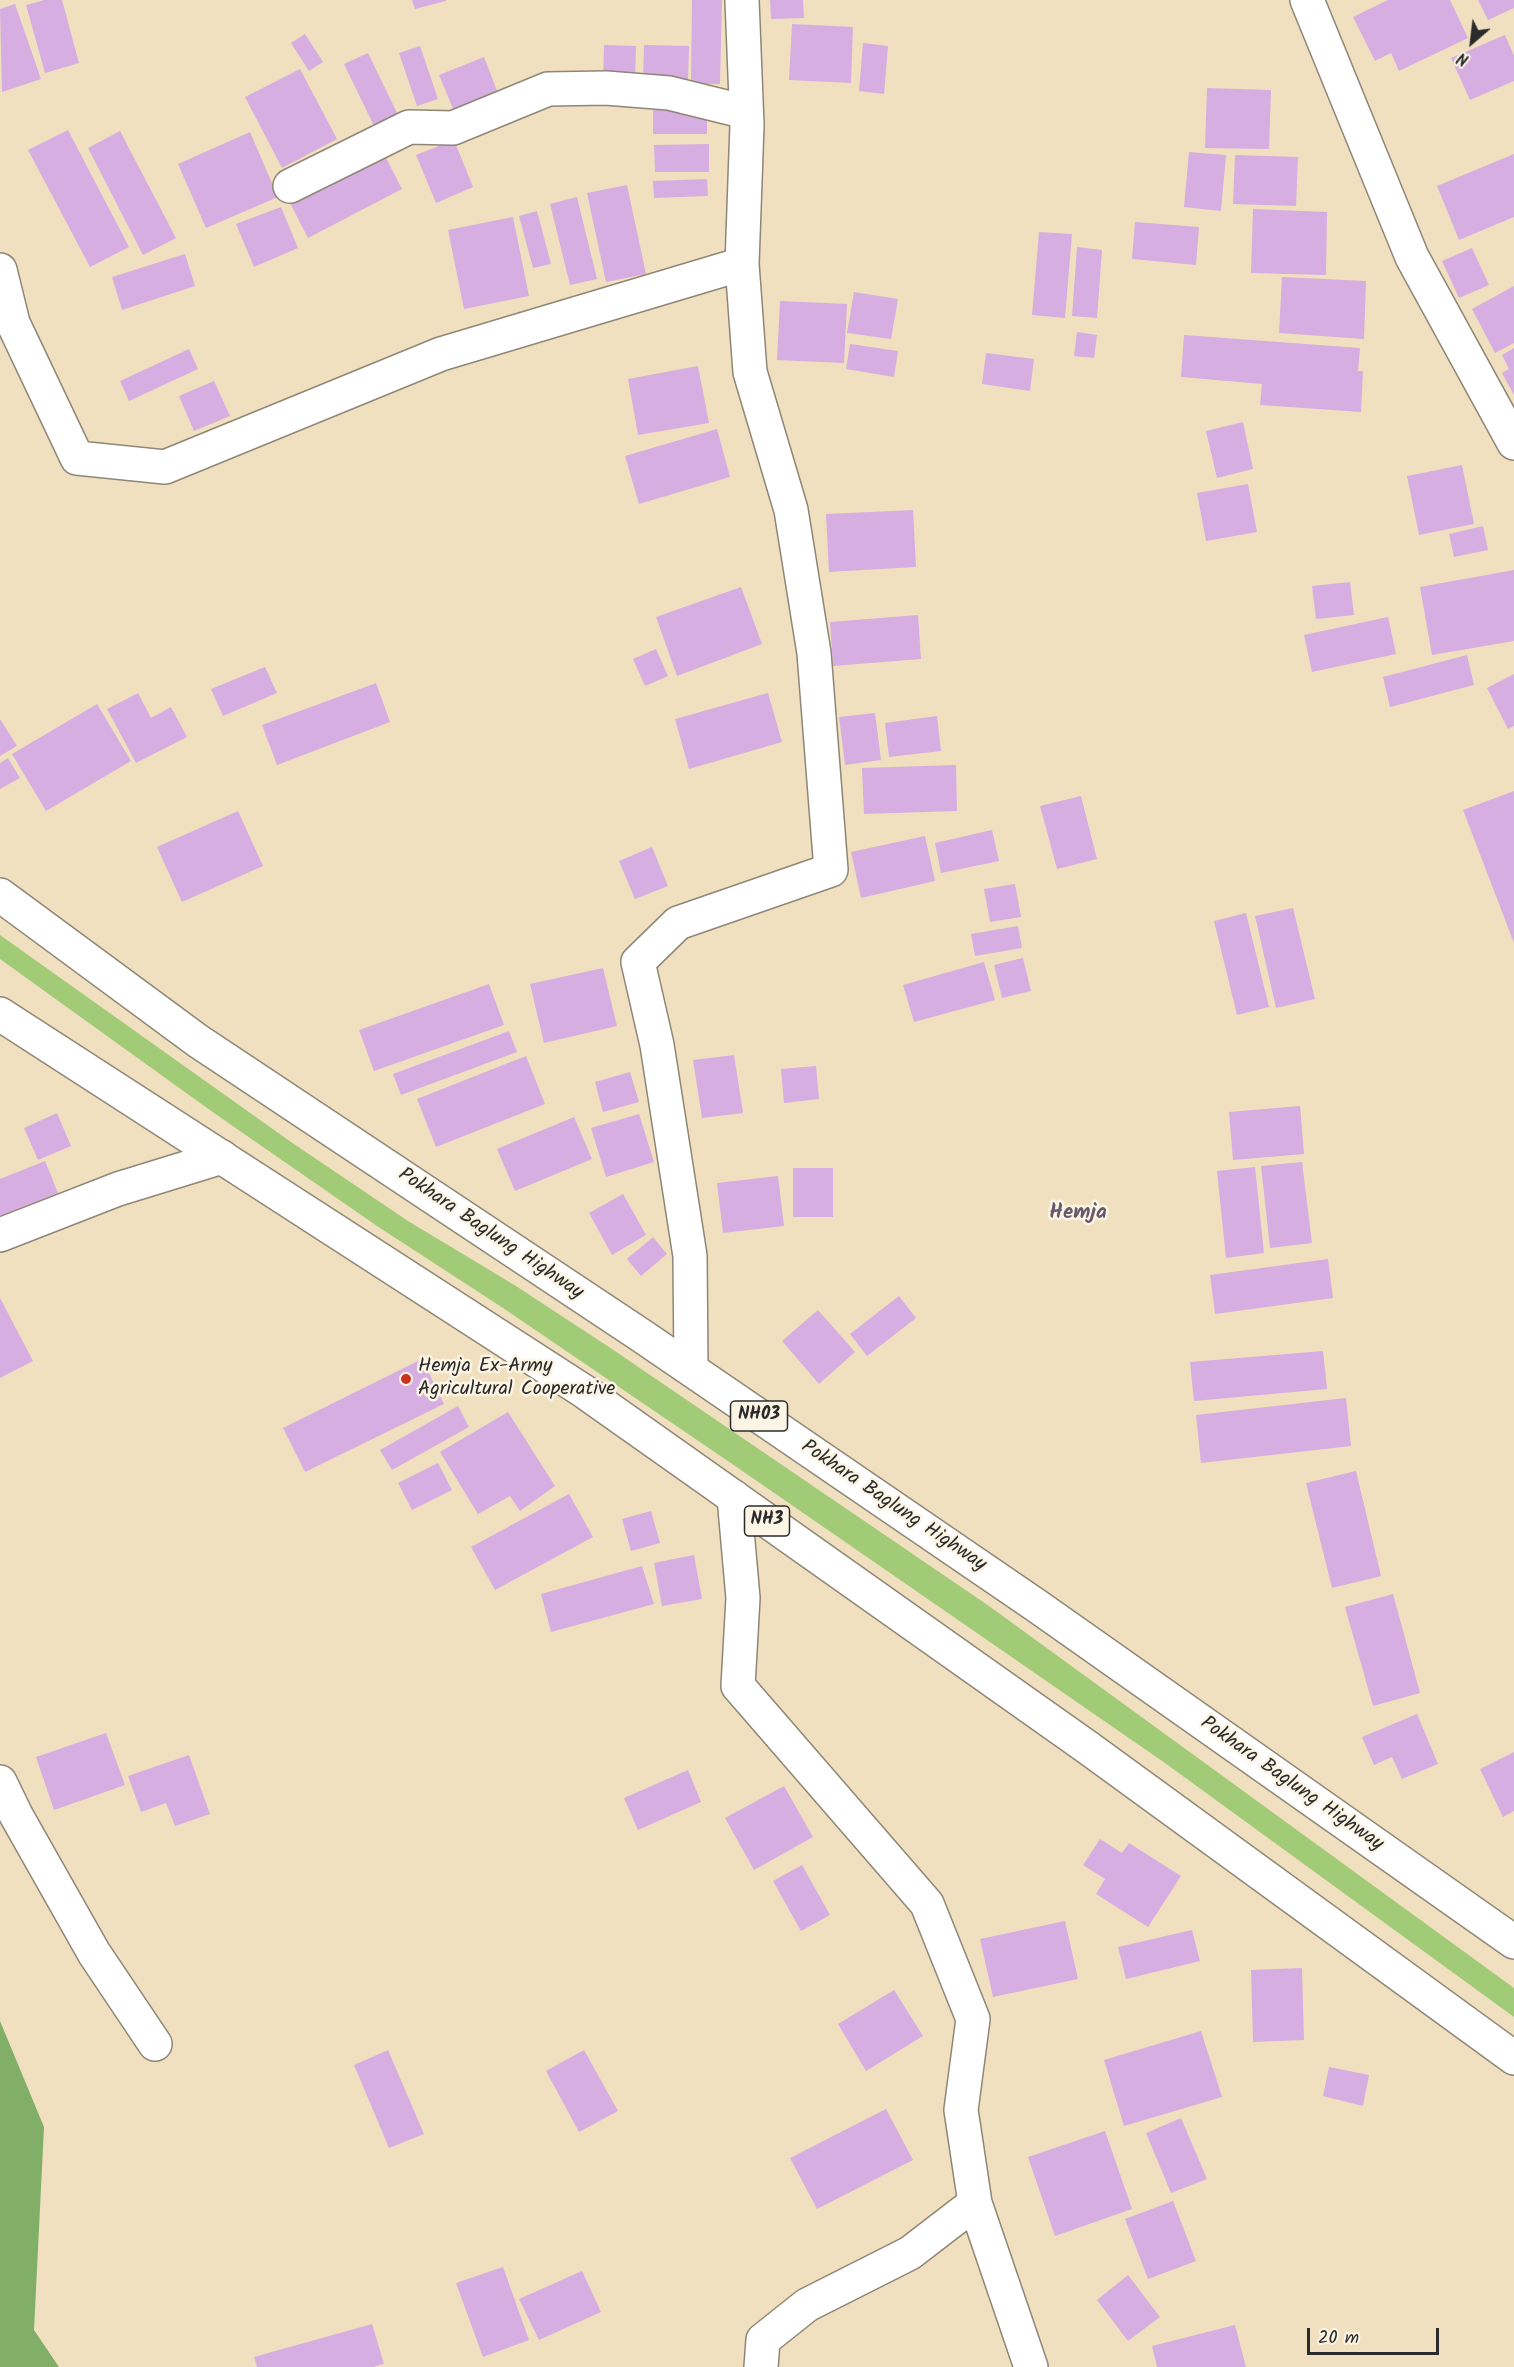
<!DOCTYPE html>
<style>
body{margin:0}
#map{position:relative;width:1514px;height:2367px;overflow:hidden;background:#f0e0c0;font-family:Kalam,sans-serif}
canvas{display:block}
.north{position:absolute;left:1442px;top:12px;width:60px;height:60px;-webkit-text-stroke:4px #fcf5e5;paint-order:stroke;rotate:208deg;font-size:16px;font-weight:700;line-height:24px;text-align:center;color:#2b2b2b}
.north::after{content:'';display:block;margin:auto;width:21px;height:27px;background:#2b2b2b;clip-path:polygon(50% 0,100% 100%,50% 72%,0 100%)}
.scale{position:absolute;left:1307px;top:2328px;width:132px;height:27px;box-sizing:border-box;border:3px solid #2b2b2b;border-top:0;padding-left:8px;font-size:18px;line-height:21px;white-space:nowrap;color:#2b2b2b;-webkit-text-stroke:4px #fcf5e5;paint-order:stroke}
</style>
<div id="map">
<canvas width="1514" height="2367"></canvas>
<div class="north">N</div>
<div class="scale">20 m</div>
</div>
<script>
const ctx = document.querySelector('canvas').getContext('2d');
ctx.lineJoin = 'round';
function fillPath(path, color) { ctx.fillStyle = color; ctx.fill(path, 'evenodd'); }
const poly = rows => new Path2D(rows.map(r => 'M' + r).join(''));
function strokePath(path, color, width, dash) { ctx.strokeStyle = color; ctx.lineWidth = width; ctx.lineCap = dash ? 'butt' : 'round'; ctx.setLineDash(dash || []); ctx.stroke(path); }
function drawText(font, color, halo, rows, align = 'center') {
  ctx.font = font + ' Kalam,sans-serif'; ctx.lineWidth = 5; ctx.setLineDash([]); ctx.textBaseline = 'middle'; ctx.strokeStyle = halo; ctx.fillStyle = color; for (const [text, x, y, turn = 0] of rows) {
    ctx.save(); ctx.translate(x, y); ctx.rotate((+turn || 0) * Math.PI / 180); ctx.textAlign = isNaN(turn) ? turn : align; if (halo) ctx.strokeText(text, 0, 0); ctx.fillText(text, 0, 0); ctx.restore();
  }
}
const green = poly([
 [0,935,291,1142,408,1221,516,1286,612,1349,989,1606,1514,1988,1514,2017,1165,1763,741,1470,503,1308,377,1226,214,1113,0,959]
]);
const forest = poly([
 [0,2021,44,2127,34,2330,59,2367,0,2367]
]);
const building = poly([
 [44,0,62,0,79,63,45,73,26,5],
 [412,0,446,0,446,1,415,9],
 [692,0,722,0,720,84,691,84],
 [770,0,803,0,804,18,771,19],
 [1388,0,1450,0,1468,38,1399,71,1391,53,1375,61,1353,17],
 [1478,0,1514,0,1514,8,1488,20],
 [15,4,41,79,2,92,0,9],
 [792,24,853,27,851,83,789,80],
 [305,34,323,62,309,71,291,43],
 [1505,35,1514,56,1514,81,1470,100,1451,58],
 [863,43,888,46,884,94,859,91],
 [604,45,636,46,635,81,603,80],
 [644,45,689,46,688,82,643,81],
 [420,46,438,99,417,106,399,53],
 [368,53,398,115,374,126,344,64],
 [484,57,501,101,457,118,439,75],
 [300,69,337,139,282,168,245,97],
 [1207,88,1271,90,1269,149,1205,148],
 [653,105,707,105,707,134,653,134],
 [68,130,129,247,90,267,28,150],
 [120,131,176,238,143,255,88,148],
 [250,132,278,197,206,228,178,164],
 [454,140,473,187,436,203,416,155],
 [709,144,709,172,655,172,654,145],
 [1189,152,1226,155,1221,211,1184,207],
 [384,154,402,189,308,238,290,203],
 [1514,154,1514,217,1459,240,1437,186],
 [1235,155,1298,157,1296,206,1233,204],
 [707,179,708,196,654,198,653,181],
 [627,185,646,274,606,282,587,193],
 [577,197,597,279,570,285,550,204],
 [281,207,298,248,254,267,236,224],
 [1253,209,1327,212,1326,275,1251,273],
 [537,211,551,264,533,268,519,216],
 [513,217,529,296,464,309,448,230],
 [1135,222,1199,227,1196,265,1132,259],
 [1039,232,1072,234,1065,318,1032,315],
 [1077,247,1102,250,1097,318,1072,316],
 [1472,248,1489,285,1459,298,1442,261],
 [185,254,195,286,122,310,112,277],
 [1282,277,1366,281,1364,339,1279,333],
 [1514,286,1514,343,1495,353,1472,309],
 [854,292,898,299,891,339,847,333],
 [780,301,847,304,844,363,777,360],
 [1077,332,1097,335,1094,358,1074,356],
 [1184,335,1360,348,1358,371,1363,371,1361,412,1260,405,1262,384,1181,377],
 [850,344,898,351,894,377,846,369],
 [1514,348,1514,395,1502,373,1509,369,1502,355],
 [189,349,198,369,129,401,120,381],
 [986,353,1034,359,1030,391,982,384],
 [698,366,709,423,638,435,628,379],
 [214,381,230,416,194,431,179,396],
 [1243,422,1253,469,1217,478,1206,431],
 [717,429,730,477,639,504,625,456],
 [1462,465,1474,524,1419,535,1407,476],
 [1248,484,1257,532,1206,541,1197,493],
 [913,510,916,567,829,572,826,514],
 [1483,526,1488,550,1454,557,1449,534],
 [1514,570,1514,641,1432,655,1420,587],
 [1350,582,1354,615,1316,619,1312,586],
 [741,587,762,644,677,676,656,617],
 [918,615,921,659,833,666,830,622],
 [1388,617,1396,654,1312,672,1304,635],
 [656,649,668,676,645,686,633,659],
 [1467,655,1474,685,1390,707,1383,677],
 [265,667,277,693,223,716,211,689],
 [1514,674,1514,726,1508,729,1487,688],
 [376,683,390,722,277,765,262,725],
 [138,693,151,718,171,707,187,737,136,763,107,709],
 [768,693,782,742,689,769,675,719],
 [97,704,131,761,46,811,12,754],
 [875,713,881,760,845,765,839,717],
 [937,716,941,751,889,757,885,723],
 [0,719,17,746,0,756],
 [8,758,20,778,0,789,0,763],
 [956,765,957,811,864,814,862,768],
 [1514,791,1514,943,1463,810],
 [1081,796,1097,859,1057,869,1040,806],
 [238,811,263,866,182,902,157,847],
 [992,830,999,861,941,873,935,843],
 [925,836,935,881,861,898,851,852],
 [652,847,668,886,635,899,619,861],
 [1015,884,1021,917,990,922,984,889],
 [1293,908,1315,999,1276,1008,1255,916],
 [1246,913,1269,1007,1237,1015,1214,921],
 [1018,926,1022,948,975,956,971,934],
 [1023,958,1031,991,1002,998,994,965],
 [984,962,995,1000,914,1022,903,985],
 [603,968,617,1026,544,1043,530,984],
 [489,984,504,1025,374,1071,359,1030],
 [509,1031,517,1052,401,1095,393,1074],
 [734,1055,743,1113,702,1118,693,1060],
 [526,1056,545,1104,436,1147,417,1099],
 [816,1066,819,1099,784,1103,781,1069],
 [630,1072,639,1102,603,1112,595,1082],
 [1300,1106,1304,1154,1233,1160,1229,1112],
 [57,1113,71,1146,38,1160,24,1128],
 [639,1114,654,1162,606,1177,591,1128],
 [574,1117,592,1159,515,1191,497,1149],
 [45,1161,58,1193,0,1216,0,1179],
 [1302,1162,1312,1243,1270,1248,1261,1166],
 [1255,1167,1264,1253,1226,1258,1217,1171],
 [793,1168,833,1168,833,1217,793,1217],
 [778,1176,784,1226,723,1233,717,1183],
 [623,1194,646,1235,612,1255,589,1213],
 [653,1237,667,1254,641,1276,627,1259],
 [1328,1259,1333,1298,1215,1314,1210,1275],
 [899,1296,916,1318,867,1356,850,1334],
 [0,1298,33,1361,0,1378],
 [818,1310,855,1352,819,1384,782,1341],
 [1323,1351,1327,1389,1194,1401,1190,1362],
 [422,1359,444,1404,305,1472,283,1428],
 [1346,1398,1351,1446,1201,1463,1196,1415],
 [458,1406,469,1427,392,1470,380,1450],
 [508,1412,555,1486,520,1511,510,1496,478,1514,440,1452],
 [438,1463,452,1490,412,1510,398,1483],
 [1356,1471,1381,1576,1332,1588,1306,1483],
 [569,1494,593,1537,495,1590,471,1547],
 [651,1511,660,1543,631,1551,622,1519],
 [694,1555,702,1599,662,1606,654,1563],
 [642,1566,654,1604,551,1632,541,1594],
 [1393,1594,1420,1693,1373,1706,1345,1607],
 [1417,1714,1438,1764,1402,1779,1392,1757,1374,1765,1362,1737],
 [106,1733,125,1785,54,1810,36,1757],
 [1514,1752,1514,1811,1503,1817,1480,1769],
 [189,1755,210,1814,175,1826,166,1803,141,1812,128,1776],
 [688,1770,701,1802,638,1830,624,1798],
 [784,1786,813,1837,754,1870,725,1818],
 [1100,1839,1122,1853,1129,1843,1181,1876,1148,1927,1096,1894,1105,1879,1083,1865],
 [802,1865,830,1915,801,1931,773,1881],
 [1065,1921,1078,1979,993,1997,980,1939],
 [1192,1930,1200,1961,1126,1979,1118,1947],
 [1302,1968,1304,2040,1253,2042,1251,1970],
 [894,1990,923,2036,866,2071,838,2024],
 [1201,2031,1222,2097,1124,2126,1104,2060],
 [388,2050,424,2134,389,2148,354,2065],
 [584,2050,618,2111,579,2132,546,2071],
 [1329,2067,1369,2075,1363,2106,1323,2096],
 [886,2109,913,2160,817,2209,790,2158],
 [1181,2118,1207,2179,1171,2193,1146,2133],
 [1105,2131,1132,2209,1055,2236,1028,2157],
 [1173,2201,1196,2261,1148,2279,1125,2219],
 [503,2267,529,2340,483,2357,456,2283],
 [582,2271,601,2312,539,2340,519,2299],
 [1128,2275,1160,2317,1128,2341,1097,2300],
 [372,2324,384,2364,373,2367,257,2367,254,2357],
 [1235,2325,1246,2367,1157,2367,1152,2346]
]);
const minor = poly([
 [1307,0,1412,257,1514,443],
 [290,186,409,127,453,128,548,89,606,88,669,93,746,112],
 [0,270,13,323,77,458,165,467,441,354,742,264],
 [0,1235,118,1189,222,1157],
 [691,1369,690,1256,657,1045,638,962,678,923,831,870,814,653,791,510,750,372,742,264,747,125,742,0],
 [734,1497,743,1598,738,1686,927,1904,973,2019,961,2110,975,2203,910,2253,807,2305,763,2340,761,2367],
 [0,1782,16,1815,94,1953,155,2044],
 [975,2203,1031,2367]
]);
const trunk = poly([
 [0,895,198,1041,642,1336,1037,1606,1514,1942],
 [0,1014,585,1392,1087,1747,1514,2058]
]);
const markers = [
 [406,1379,6,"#c8321e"]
];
const shields = [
 [759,1416,57],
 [767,1521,45]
];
const shieldNames = [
 ["NH03",759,1416],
 ["NH3",767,1521]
];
const streetNames = [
 ["Pokhara Baglung Highway",490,1235,34],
 ["Pokhara Baglung Highway",893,1507,34],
 ["Pokhara Baglung Highway",1291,1785,35]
];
const poiNames = [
 ["Hemja Ex-Army",418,1368],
 ["Agricultural Cooperative",418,1391]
];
const neighbourhoodNames = [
 ["Hemja",1078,1214]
];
fillPath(green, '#a2cb77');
fillPath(forest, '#81af68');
fillPath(building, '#d6aee1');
strokePath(minor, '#8e8676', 36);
strokePath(trunk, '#8e8676', 36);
strokePath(minor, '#fff', 33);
strokePath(trunk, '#fff', 33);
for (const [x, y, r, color] of markers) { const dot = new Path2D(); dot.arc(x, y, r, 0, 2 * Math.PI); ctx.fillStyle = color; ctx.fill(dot); strokePath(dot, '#fcf5e5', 2); }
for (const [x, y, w] of shields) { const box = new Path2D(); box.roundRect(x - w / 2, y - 15, w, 30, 4.5); ctx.fillStyle = '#fcf5e5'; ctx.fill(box); strokePath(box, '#2b2b2b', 1.5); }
drawText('bold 18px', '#2b2b2b', null, shieldNames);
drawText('20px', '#2b2b2b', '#fcf5e5', streetNames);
drawText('20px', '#2b2b2b', '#fcf5e5', poiNames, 'left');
drawText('bold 21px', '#67596b', '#fcf5e5', neighbourhoodNames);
</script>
